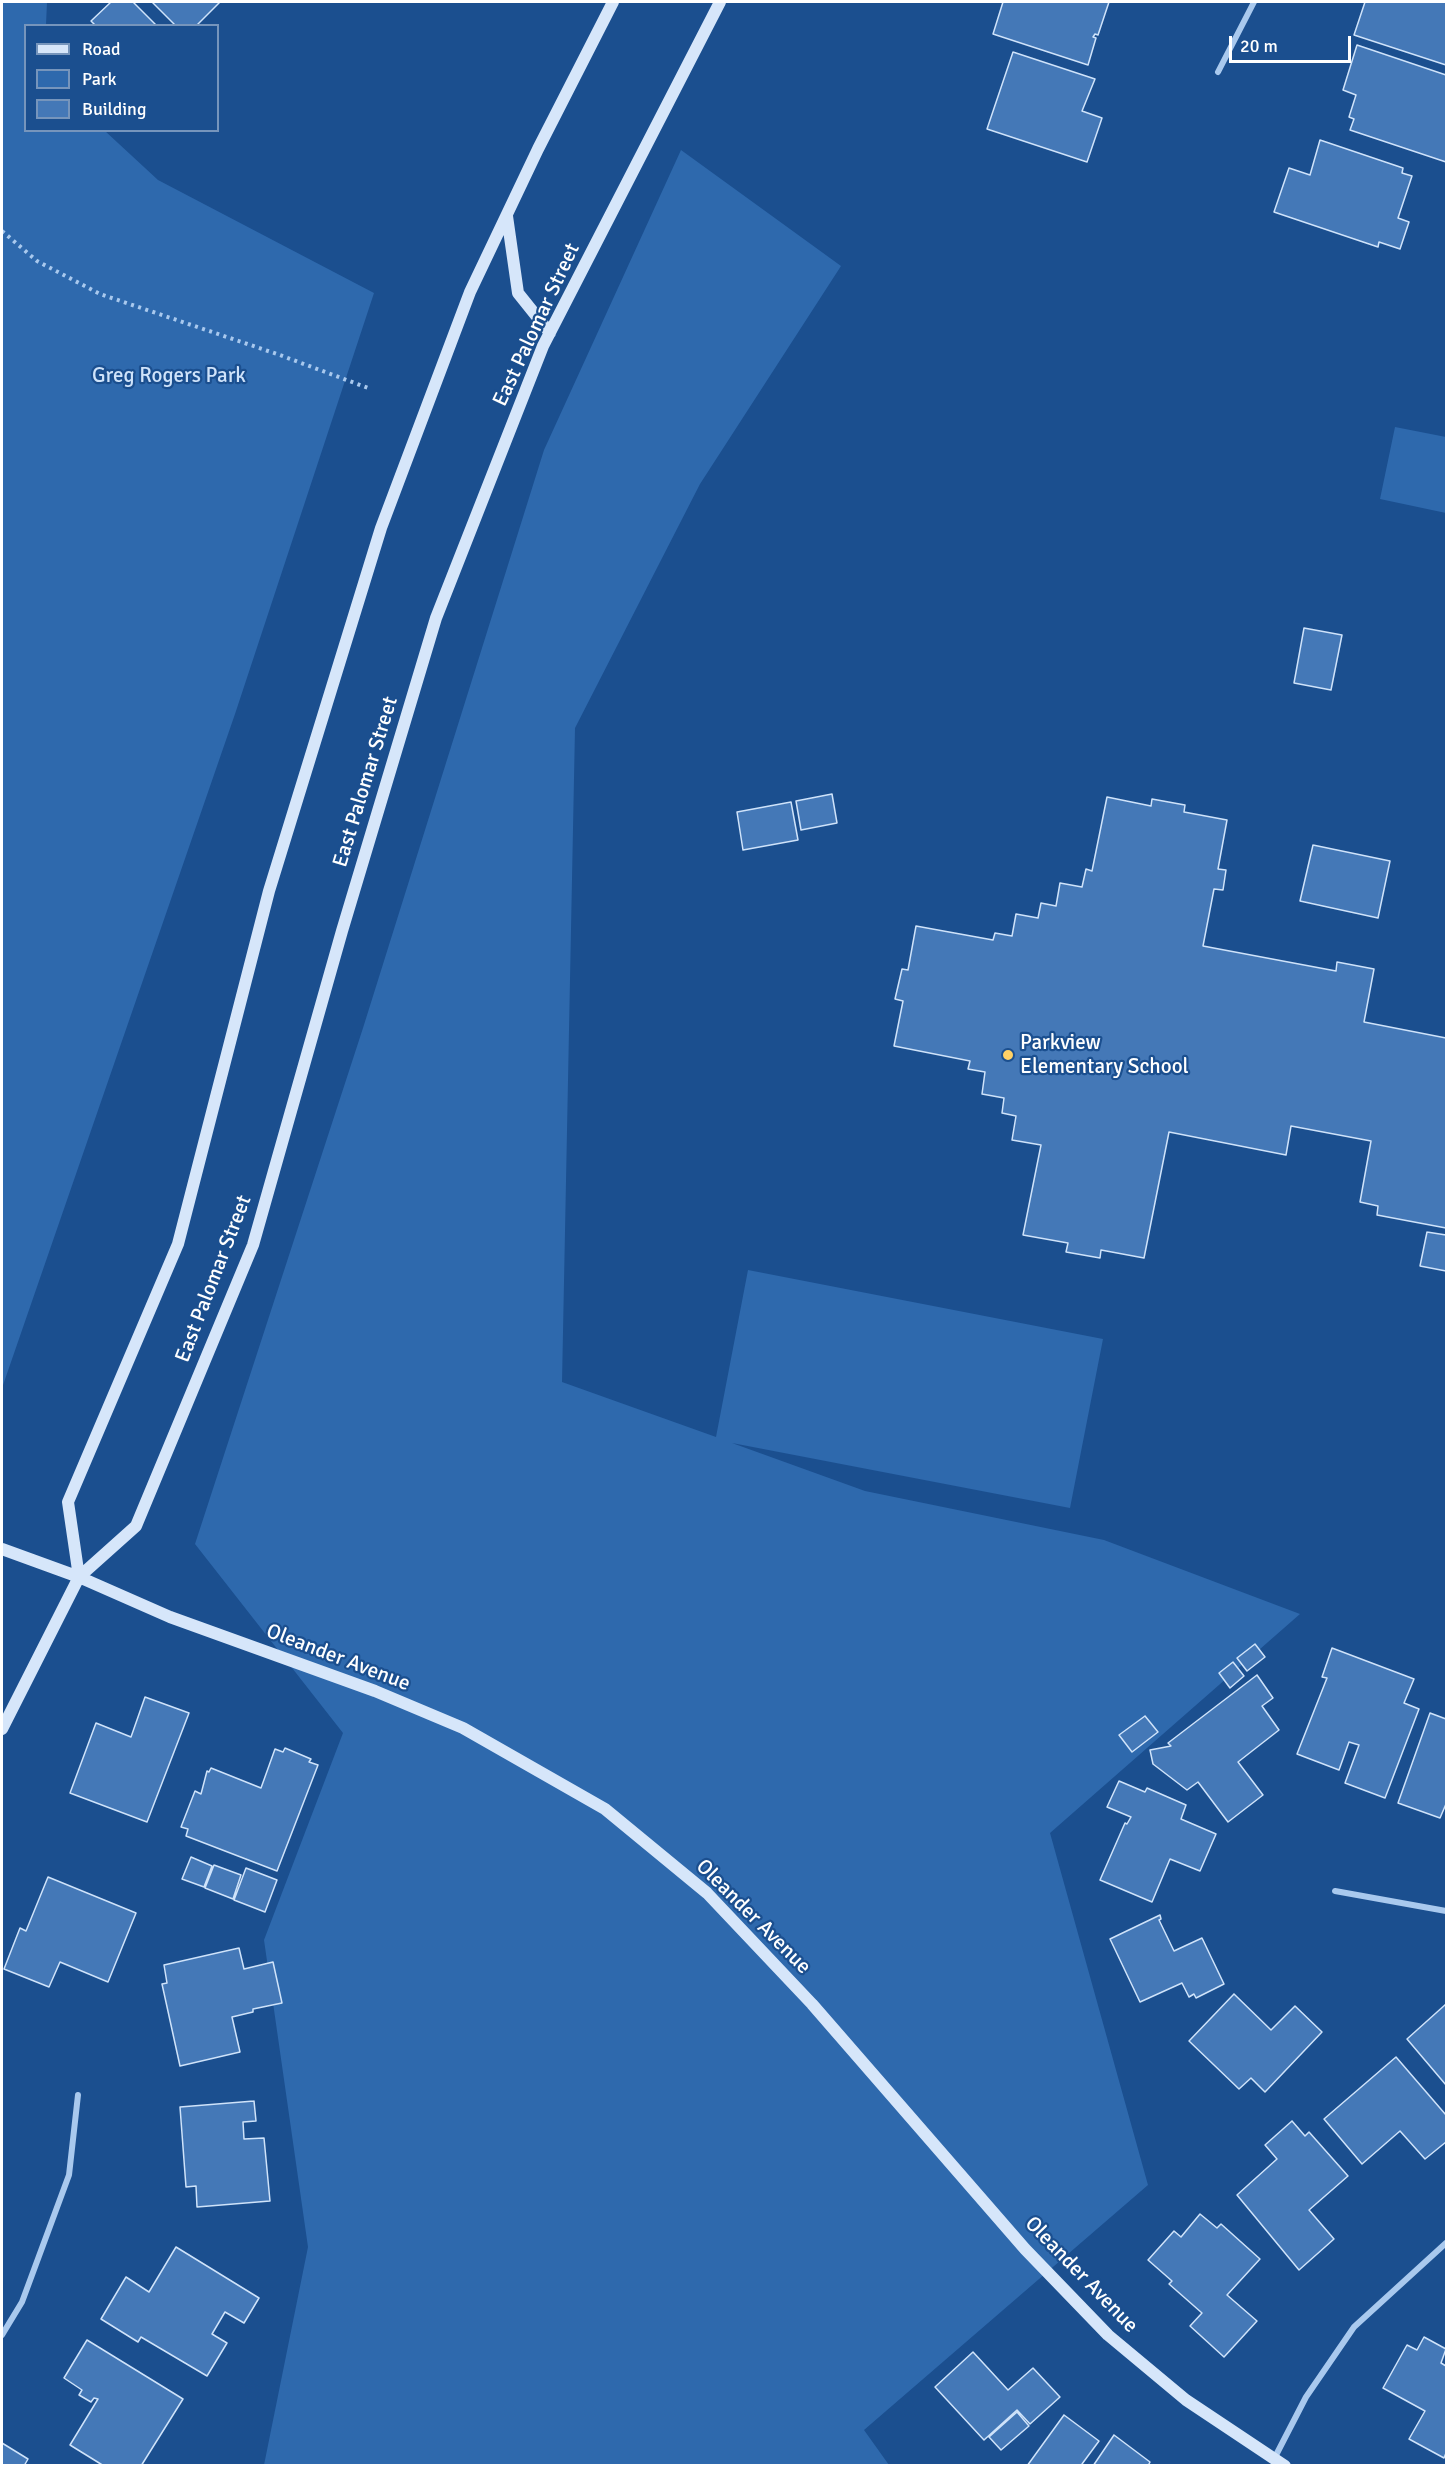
<!DOCTYPE html>
<style>
body{margin:0}
#map{position:relative;width:1448px;height:2467px;overflow:hidden;background:#1b4f8f;font-family:Signika,sans-serif}
canvas{display:block}
.frame{position:absolute;inset:0;border:3px solid #fff;pointer-events:none}
.legend{position:absolute;left:24px;top:24px;width:195px;height:108px;box-sizing:border-box;background:#1b4f8f;border:2px solid #7695bc;margin:0;padding:8px 10px;list-style:none;font-size:18px;color:#fff}
.legend li{display:flex;align-items:center;gap:12px;height:30px}
.legend b{width:30px;border:2px solid #7695bc}
.scale{position:absolute;left:1229px;top:36px;width:122px;height:27px;box-sizing:border-box;border:3px solid #fff;border-top:0;padding-left:8px;font-size:18px;line-height:21px;white-space:nowrap;color:#fff;-webkit-text-stroke:4px #1b4f8f;paint-order:stroke}
</style>
<div id="map">
<canvas width="1448" height="2467"></canvas>
<div class="frame"></div>
<ul class="legend">
<li><b style="height:8px;background:#d6e6fa"></b>Road</li>
<li><b style="height:16px;background:#2e69ad"></b>Park</li>
<li><b style="height:16px;background:#4478b7"></b>Building</li>
</ul>
<div class="scale">20 m</div>
</div>
<script>
const ctx = document.querySelector('canvas').getContext('2d');
ctx.lineJoin = 'round';
function fillPath(path, color) { ctx.fillStyle = color; ctx.fill(path, 'evenodd'); }
const poly = rows => new Path2D(rows.map(r => 'M' + r).join(''));
function strokePath(path, color, width, dash) { ctx.strokeStyle = color; ctx.lineWidth = width; ctx.lineCap = dash ? 'butt' : 'round'; ctx.setLineDash(dash || []); ctx.stroke(path); }
function drawText(font, color, halo, rows, align = 'center') {
  ctx.font = font + ' Signika,sans-serif'; ctx.lineWidth = 4.5; ctx.setLineDash([]); ctx.textBaseline = 'middle'; ctx.strokeStyle = halo; ctx.fillStyle = color; for (const [text, x, y, turn = 0] of rows) {
    ctx.save(); ctx.translate(x, y); ctx.rotate((+turn || 0) * Math.PI / 180); ctx.textAlign = isNaN(turn) ? turn : align; if (halo) ctx.strokeText(text, 0, 0); ctx.fillText(text, 0, 0); ctx.restore();
  }
}
const green = poly([
 [2,2,47,2,46,25,26,26,26,130,105,131,158,180,374,293,235,714,2,1388],
 [681,150,841,266,700,484,575,728,562,1382,716,1437,748,1270,1103,1339,1070,1508,732,1443,865,1491,1104,1540,1300,1614,1050,1833,1148,2185,864,2430,889,2465,264,2465,308,2247,264,1940,343,1733,195,1544,363,1028,544,450],
 [1395,427,1446,437,1446,513,1380,499]
]);
const building = poly([
 [111,2,133,2,157,26,96,26,91,21,111,2],
 [152,2,220,2,196,26,176,26,152,2],
 [1003,2,1109,2,1098,35,1095,34,1093,37,1096,38,1088,65,993,34,1003,2],
 [1365,2,1446,2,1446,65,1354,35,1365,2],
 [1357,45,1446,75,1446,162,1350,130,1354,119,1349,117,1356,95,1343,90,1357,45],
 [1013,52,1095,79,1082,111,1102,118,1087,162,987,129,1013,52],
 [1320,140,1403,168,1402,173,1412,176,1398,218,1409,222,1400,249,1379,242,1378,247,1274,212,1289,168,1310,175,1320,140],
 [1304,628,1342,635,1331,690,1294,683,1304,628],
 [832,794,837,823,801,830,796,801,832,794],
 [1107,797,1151,806,1152,799,1185,805,1184,812,1227,820,1218,869,1226,870,1223,890,1214,889,1203,946,1336,971,1337,962,1374,969,1364,1022,1446,1038,1446,1228,1377,1215,1378,1206,1360,1202,1371,1141,1291,1126,1286,1155,1169,1132,1144,1258,1101,1250,1100,1258,1066,1252,1068,1243,1023,1235,1041,1145,1012,1140,1016,1116,1002,1113,1004,1098,982,1094,985,1072,968,1069,970,1061,894,1046,903,1001,895,999,902,969,908,970,916,926,993,940,995,933,1012,936,1016,914,1038,918,1041,903,1056,906,1060,883,1082,887,1086,869,1092,871,1107,797],
 [791,802,798,840,743,850,737,812,791,802],
 [1313,845,1390,861,1378,918,1300,901,1313,845],
 [1427,1232,1446,1235,1446,1271,1420,1266,1427,1232],
 [1255,1644,1265,1657,1247,1671,1237,1658,1255,1644],
 [1332,1648,1414,1679,1404,1703,1419,1709,1385,1798,1345,1783,1359,1745,1349,1742,1339,1770,1297,1754,1327,1678,1322,1677,1332,1648],
 [1233,1662,1244,1676,1230,1688,1219,1673,1233,1662],
 [1257,1675,1273,1698,1262,1706,1279,1730,1238,1762,1263,1795,1228,1822,1198,1782,1187,1790,1153,1764,1150,1750,1171,1746,1168,1743,1257,1675],
 [145,1697,189,1713,147,1822,70,1793,96,1723,131,1737,145,1697],
 [1430,1713,1446,1719,1446,1804,1440,1818,1398,1803,1430,1713],
 [1145,1716,1158,1732,1132,1752,1119,1735,1145,1716],
 [285,1748,311,1759,309,1762,318,1765,277,1871,186,1836,188,1829,181,1827,195,1791,201,1794,207,1771,209,1772,211,1768,261,1788,275,1749,283,1752,285,1748],
 [1119,1781,1145,1792,1147,1788,1186,1805,1181,1819,1216,1834,1200,1871,1170,1859,1152,1902,1100,1880,1125,1823,1127,1824,1131,1817,1107,1807,1119,1781],
 [191,1857,212,1866,204,1887,182,1879,191,1857],
 [214,1865,241,1875,233,1899,205,1888,214,1865],
 [246,1868,277,1880,265,1912,234,1900,246,1868],
 [48,1877,136,1913,108,1982,60,1962,49,1987,4,1969,20,1928,26,1931,48,1877],
 [1160,1915,1161,1919,1159,1920,1174,1951,1202,1938,1224,1984,1196,1998,1194,1994,1189,1997,1182,1983,1140,2002,1110,1939,1160,1915],
 [239,1948,244,1969,273,1962,282,2003,253,2009,253,2012,232,2017,240,2052,180,2066,162,1984,167,1983,164,1965,239,1948],
 [1234,1994,1271,2030,1295,2006,1322,2032,1265,2092,1251,2078,1239,2089,1189,2041,1234,1994],
 [1446,2004,1446,2085,1407,2039,1446,2004],
 [1396,2057,1446,2115,1446,2142,1425,2159,1400,2131,1362,2164,1324,2119,1396,2057],
 [254,2101,256,2121,243,2122,244,2139,264,2138,270,2201,197,2207,196,2186,186,2187,180,2107,254,2101],
 [1292,2121,1305,2136,1309,2132,1348,2176,1309,2210,1334,2239,1299,2270,1237,2195,1277,2159,1265,2145,1292,2121],
 [1200,2214,1217,2228,1221,2224,1260,2259,1227,2295,1257,2321,1224,2357,1190,2326,1202,2313,1169,2284,1172,2281,1148,2260,1174,2231,1181,2237,1200,2214],
 [176,2247,259,2298,244,2323,225,2312,212,2334,227,2343,207,2376,141,2337,138,2342,101,2319,126,2277,149,2292,176,2247],
 [1424,2337,1446,2349,1441,2363,1446,2366,1446,2453,1444,2458,1409,2439,1425,2411,1383,2388,1407,2345,1417,2350,1424,2337],
 [87,2340,183,2399,141,2466,104,2466,70,2445,98,2399,94,2398,91,2402,79,2395,82,2390,64,2378,87,2340],
 [973,2352,1008,2390,1033,2368,1060,2397,1030,2424,1017,2410,984,2440,935,2387,973,2352],
 [1017,2412,1029,2426,1001,2450,989,2437,1017,2412],
 [1064,2415,1099,2441,1082,2464,1084,2466,1027,2466,1064,2415],
 [1114,2435,1150,2462,1148,2466,1093,2466,1114,2435],
 [2,2443,28,2459,24,2466,2,2466,2,2443]
]);
const path = poly([
 [2,231,37,261,100,294,277,354,368,388]
]);
const street = poly([
 [1218,72,1254,2],
 [1335,1891,1446,1911],
 [2,2335,22,2302,69,2175,78,2095],
 [1274,2459,1306,2397,1354,2327,1446,2243]
]);
const secondary = poly([
 [507,216,518,293,550,333],
 [2,1549,79,1577,170,1617,375,1691,463,1728,605,1809,707,1893,812,2004,1025,2249,1108,2335,1186,2400,1285,2466],
 [79,1577,68,1502,178,1244,269,891,381,528,470,292,538,149,613,2],
 [2,1729,79,1577,136,1526,253,1245,342,931,436,618,543,346,720,2]
]);
const markers = [
 [1008,1055,6,"#ffd166"]
];
const streetNames = [
 ["East Palomar Street",537,325,-65],
 ["East Palomar Street",366,782,-73],
 ["East Palomar Street",214,1279,-69],
 ["Oleander Avenue",338,1658,21],
 ["Oleander Avenue",753,1917,45],
 ["Oleander Avenue",1081,2275,46]
];
const parkNames = [
 ["Greg Rogers Park",169,376]
];
const poiNames = [
 ["Parkview",1020,1043],
 ["Elementary School",1020,1067]
];
fillPath(green, '#2e69ad');
fillPath(building, '#4478b7');
strokePath(building, '#cfe3fa', 1.5);
strokePath(path, '#a9c9ee', 4, [3, 4.5]);
strokePath(street, '#a9c9ee', 6);
strokePath(secondary, '#d6e6fa', 12);
for (const [x, y, r, color] of markers) { const dot = new Path2D(); dot.arc(x, y, r, 0, 2 * Math.PI); ctx.fillStyle = color; ctx.fill(dot); strokePath(dot, '#1b4f8f', 2); }
drawText('21px', '#fff', '#1b4f8f', streetNames);
drawText('21px', '#cfe3fa', '#1b4f8f', parkNames);
drawText('21px', '#fff', '#1b4f8f', poiNames, 'left');
</script>
